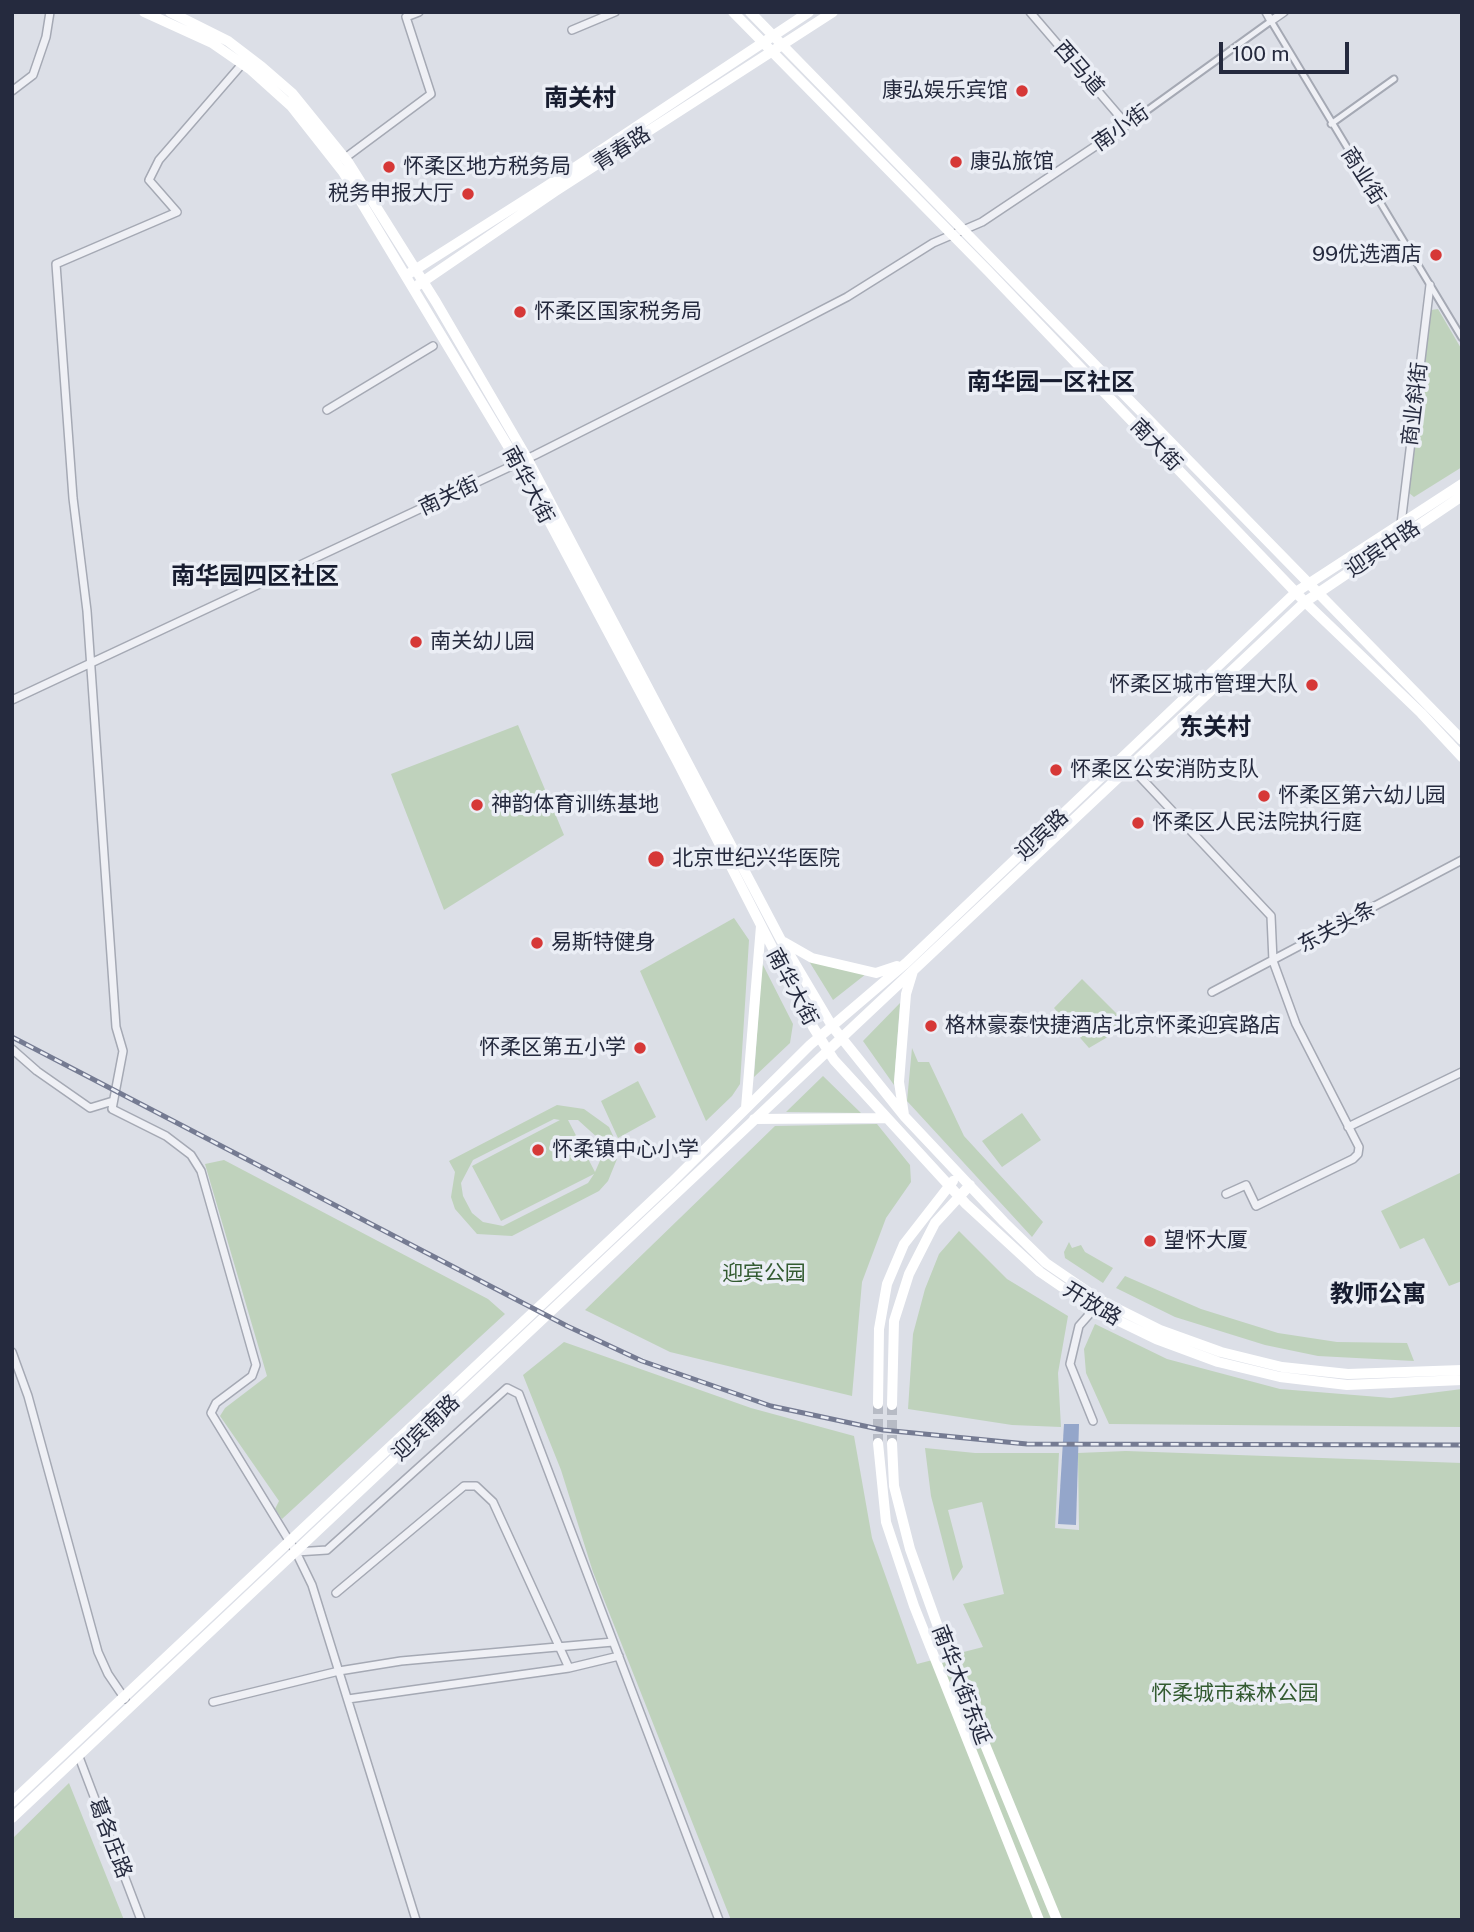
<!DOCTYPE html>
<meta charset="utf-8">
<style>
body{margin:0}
#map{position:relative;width:1474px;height:1932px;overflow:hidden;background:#dcdfe7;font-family:"Public Sans",sans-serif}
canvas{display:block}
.frame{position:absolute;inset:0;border:14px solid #252a3e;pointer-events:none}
.scale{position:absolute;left:1219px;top:42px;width:130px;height:32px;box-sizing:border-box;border:4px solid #252a3e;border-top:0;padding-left:9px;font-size:21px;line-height:24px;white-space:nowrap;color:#252a3e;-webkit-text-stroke:5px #ebeef5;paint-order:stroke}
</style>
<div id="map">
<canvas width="1474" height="1932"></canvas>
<div class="frame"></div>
<div class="scale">100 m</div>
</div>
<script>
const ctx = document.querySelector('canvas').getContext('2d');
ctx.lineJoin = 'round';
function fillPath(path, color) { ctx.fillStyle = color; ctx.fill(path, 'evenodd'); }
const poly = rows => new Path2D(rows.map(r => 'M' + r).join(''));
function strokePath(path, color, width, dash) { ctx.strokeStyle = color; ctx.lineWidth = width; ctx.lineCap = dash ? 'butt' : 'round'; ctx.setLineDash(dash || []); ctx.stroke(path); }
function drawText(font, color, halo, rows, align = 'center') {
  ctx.font = font + ' "Public Sans","Noto Sans SC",sans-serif'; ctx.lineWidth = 7; ctx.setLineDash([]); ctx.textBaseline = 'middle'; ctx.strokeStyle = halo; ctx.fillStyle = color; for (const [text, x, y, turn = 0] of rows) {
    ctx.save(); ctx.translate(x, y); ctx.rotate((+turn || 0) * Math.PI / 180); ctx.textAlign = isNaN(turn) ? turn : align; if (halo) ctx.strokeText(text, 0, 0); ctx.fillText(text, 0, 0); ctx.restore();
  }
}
const green = poly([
 [1438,309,1462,350,1462,467,1414,497,1409,493,1431,310],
 [518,725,564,835,444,910,391,774],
 [734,918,749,940,740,1084,732,1096,706,1121,640,971],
 [807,958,866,974,833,1000],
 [762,963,793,1024,790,1043,754,1077],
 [1082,979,1128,1025,1089,1048,1054,1008],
 [900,1003,894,1085,863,1041],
 [912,1048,918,1062,929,1062,964,1136,1043,1222,1032,1237,907,1101],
 [823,1076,861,1113,786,1112],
 [638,1081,656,1117,618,1138,601,1101],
 [557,1105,584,1109,609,1127,615,1140,617,1159,608,1181,599,1191,512,1236,477,1234,455,1209,451,1197,455,1172,449,1161],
 [554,1119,560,1120,472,1166,501,1221,594,1174,588,1183,503,1226,483,1222,472,1213,463,1196,461,1183,473,1160],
 [568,1120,578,1120,599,1139,603,1154,595,1172],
 [1022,1113,1041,1140,1002,1167,982,1141],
 [877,1124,910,1165,911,1182,886,1218,862,1282,852,1396,670,1352,585,1310,775,1126],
 [224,1160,488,1299,505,1314,282,1519,275,1509,279,1501,220,1416,225,1408,267,1376,205,1164],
 [1462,1172,1462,1281,1449,1286,1424,1238,1400,1249,1381,1211],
 [959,1231,1007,1279,1068,1316,1058,1373,1061,1427,1012,1425,908,1409,913,1334,925,1289,939,1254],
 [1069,1242,1072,1248,1081,1245,1085,1252,1113,1268,1103,1283,1065,1258,1064,1252],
 [1125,1276,1201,1309,1278,1333,1337,1342,1407,1343,1414,1361,1318,1356,1265,1345,1175,1317,1116,1288],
 [1095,1324,1167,1359,1280,1389,1391,1398,1462,1389,1462,1427,1109,1424,1086,1373,1084,1349],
 [564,1342,751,1408,854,1436,872,1538,917,1664,983,1647,963,1604,1004,1594,982,1502,948,1510,963,1567,953,1581,931,1496,925,1448,975,1453,1059,1453,1055,1528,1079,1530,1078,1453,1126,1451,1462,1463,1462,1920,731,1920,593,1572,561,1470,523,1375],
 [69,1783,124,1920,12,1920,12,1839]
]);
const water = poly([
 [1064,1424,1079,1424,1076,1525,1058,1524]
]);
const secondaryTunnel = poly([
 [878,1404,878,1443],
 [892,1405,892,1443]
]);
const pedestrian = poly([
 [1331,124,1394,79],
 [1127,125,1271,21,1462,338]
]);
const minor = poly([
 [1266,12,1271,21,1284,12],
 [572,30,615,12],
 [243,63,159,160,149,180,177,212,56,264,73,498,87,611,116,1027,123,1051,112,1109,166,1136,191,1155,201,1171,256,1365,252,1376,216,1403,211,1413,296,1552,312,1585,416,1920],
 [12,91,33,75,46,37,50,12],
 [345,158,431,94,406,17,419,12],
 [327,410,433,346],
 [1401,524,1430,285],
 [12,700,535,455,793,325,847,297,933,243,982,222,1127,125,1030,12],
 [1129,765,1271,916,1273,961,1296,1024,1359,1147,1358,1154,1353,1159,1256,1206,1246,1185,1226,1194],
 [1212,992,1462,860],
 [12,1049,37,1071,90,1108,113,1101],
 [1348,1127,1462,1072],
 [12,1352,28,1396,98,1652,108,1674,125,1699],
 [1093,1421,1070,1364,1079,1326,1094,1309],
 [296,1552,327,1550,507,1388,519,1394,719,1920],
 [336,1593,464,1486,476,1486,493,1502,569,1668],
 [348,1699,569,1668,619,1656],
 [213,1702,339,1671,401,1661,613,1642],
 [79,1757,141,1920]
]);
const secondary = poly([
 [144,12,212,43,251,70,291,106,343,172,518,463,678,763,813,1027,834,1060,966,1204,1040,1272,1094,1309,1156,1339,1218,1362,1280,1377,1347,1385,1462,1380],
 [170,12,228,41,262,67,292,93,348,162,436,302,527,458,781,940,832,1026,905,1117,1004,1222,1046,1263,1100,1300,1160,1330,1221,1352,1282,1367,1348,1374,1462,1370],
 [733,12,988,271,1305,602,1421,713,1462,757],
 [750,12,1462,740],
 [410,273,547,186,809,12],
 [418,285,554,192,833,12],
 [784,942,812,958,876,973,897,966],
 [746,1108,761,926],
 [904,1115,899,1082,906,994,913,971],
 [754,1119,887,1118],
 [878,1404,879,1329,887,1284,904,1244,953,1181],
 [892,1405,894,1321,909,1274,935,1223,970,1185],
 [878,1443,886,1522,914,1606,1039,1920],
 [892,1443,894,1486,910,1549,947,1652,1057,1920],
 [12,1802,672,1182,810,1045,906,963,1296,592,1462,484],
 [12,1818,1305,602,1462,496]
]);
const rail = poly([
 [12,1037,567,1326,642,1361,771,1406,883,1430,1027,1444,1462,1445]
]);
const markers = [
 [1022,91,7,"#d63837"],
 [956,162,7,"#d63837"],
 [389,167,7,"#d63837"],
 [468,194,7,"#d63837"],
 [1436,255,7,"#d63837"],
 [520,312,7,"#d63837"],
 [416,642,7,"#d63837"],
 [1312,685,7,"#d63837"],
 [1056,770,7,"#d63837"],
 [1264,796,7,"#d63837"],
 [477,805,7,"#d63837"],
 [1138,823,7,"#d63837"],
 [656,859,9,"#d63837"],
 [537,943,7,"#d63837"],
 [931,1026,7,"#d63837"],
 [640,1048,7,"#d63837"],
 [538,1150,7,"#d63837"],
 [1150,1241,7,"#d63837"]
];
const streetNames = [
 ["西马道",1079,68,49],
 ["南小街",1121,128,-35],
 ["青春路",622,149,-33],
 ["商业街",1363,176,58],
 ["商业斜街",1415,404,-83],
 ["南大街",1156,445,46],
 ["南华大街",528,485,62],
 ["南关街",449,496,-25],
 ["迎宾中路",1383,549,-34],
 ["迎宾路",1042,835,-43],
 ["东关头条",1337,927,-28],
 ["南华大街",792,987,62],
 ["开放路",1092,1304,31],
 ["迎宾南路",426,1428,-44],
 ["南华大街东延",961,1685,69],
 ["葛各庄路",110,1838,69]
];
const poiNames = [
 ["康弘娱乐宾馆",1008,91,"right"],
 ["康弘旅馆",970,162],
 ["怀柔区地方税务局",403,167],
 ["税务申报大厅",454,194,"right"],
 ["99优选酒店",1422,255,"right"],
 ["怀柔区国家税务局",534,312],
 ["南关幼儿园",430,642],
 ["怀柔区城市管理大队",1298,685,"right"],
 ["怀柔区公安消防支队",1070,770],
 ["怀柔区第六幼儿园",1278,796],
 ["神韵体育训练基地",491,805],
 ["怀柔区人民法院执行庭",1152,823],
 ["北京世纪兴华医院",672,859],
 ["易斯特健身",551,943],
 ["格林豪泰快捷酒店北京怀柔迎宾路店",945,1026],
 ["怀柔区第五小学",626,1048,"right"],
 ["怀柔镇中心小学",552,1150],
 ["望怀大厦",1164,1241]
];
const parkNames = [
 ["迎宾公园",764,1274],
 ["怀柔城市森林公园",1235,1694]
];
const quarterNames = [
 ["南关村",580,99],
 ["南华园一区社区",1051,383],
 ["南华园四区社区",255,577],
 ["东关村",1215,728],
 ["教师公寓",1378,1295]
];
fillPath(green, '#bfd2bc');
fillPath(water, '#94a6ca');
strokePath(secondaryTunnel, '#b7bbc5', 10, [10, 5]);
strokePath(pedestrian, '#a5a9b4', 9);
strokePath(minor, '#a5a9b4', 10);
strokePath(pedestrian, '#eff0f5', 5);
strokePath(minor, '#eff0f5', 7);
strokePath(secondary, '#fff', 10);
strokePath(rail, '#757b92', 5);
strokePath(rail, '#ebeef5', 2.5, [8]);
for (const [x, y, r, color] of markers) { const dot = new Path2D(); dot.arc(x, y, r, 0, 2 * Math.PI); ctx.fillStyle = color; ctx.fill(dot); strokePath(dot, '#ebeef5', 2.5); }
drawText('21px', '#252a3e', '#ebeef5', streetNames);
drawText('21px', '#252a3e', '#ebeef5', poiNames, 'left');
drawText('21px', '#335b31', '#ebeef5', parkNames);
drawText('bold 24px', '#171c2f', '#ebeef5', quarterNames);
</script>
